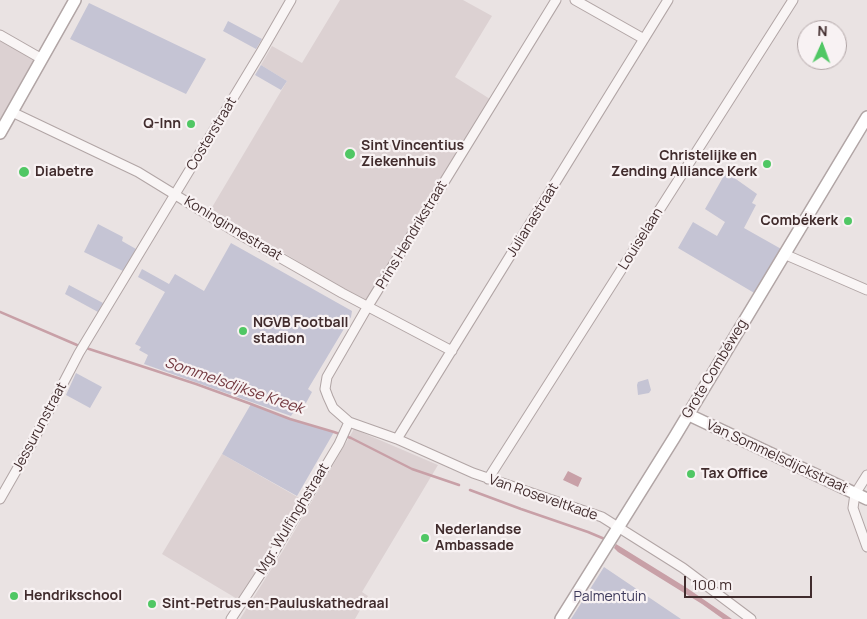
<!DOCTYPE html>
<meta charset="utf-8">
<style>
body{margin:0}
#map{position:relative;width:867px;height:619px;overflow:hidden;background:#eae3e3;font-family:Manrope,sans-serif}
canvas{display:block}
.north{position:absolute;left:797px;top:20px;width:50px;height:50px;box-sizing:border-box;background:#f8f2f3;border:1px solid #afa3a4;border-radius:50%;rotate:2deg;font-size:14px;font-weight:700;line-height:20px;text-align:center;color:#412c2d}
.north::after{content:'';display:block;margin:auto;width:18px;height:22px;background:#50c764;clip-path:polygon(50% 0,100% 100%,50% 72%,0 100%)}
.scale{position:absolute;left:684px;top:576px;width:128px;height:22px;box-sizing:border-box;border:2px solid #412c2d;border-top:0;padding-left:6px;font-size:15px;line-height:18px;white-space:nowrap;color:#412c2d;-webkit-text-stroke:4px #f8f2f3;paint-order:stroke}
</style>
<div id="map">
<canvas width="867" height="619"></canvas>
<div class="north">N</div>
<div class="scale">100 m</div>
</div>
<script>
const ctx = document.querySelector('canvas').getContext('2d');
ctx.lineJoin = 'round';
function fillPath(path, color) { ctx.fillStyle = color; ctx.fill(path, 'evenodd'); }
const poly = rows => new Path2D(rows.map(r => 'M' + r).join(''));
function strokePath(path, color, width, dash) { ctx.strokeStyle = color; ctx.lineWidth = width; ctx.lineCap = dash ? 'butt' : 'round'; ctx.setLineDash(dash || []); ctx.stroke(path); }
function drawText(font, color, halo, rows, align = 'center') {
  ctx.font = font + ' Manrope,sans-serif'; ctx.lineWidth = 4.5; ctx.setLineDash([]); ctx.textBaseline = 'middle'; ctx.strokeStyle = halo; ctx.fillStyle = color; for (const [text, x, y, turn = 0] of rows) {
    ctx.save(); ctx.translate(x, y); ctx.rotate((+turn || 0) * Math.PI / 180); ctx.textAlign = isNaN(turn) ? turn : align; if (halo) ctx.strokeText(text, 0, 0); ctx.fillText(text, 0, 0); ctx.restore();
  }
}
const built = poly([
 [340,0,463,0,492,16,455,77,490,99,367,303,211,209,287,81,261,65,272,46,302,63],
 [0,41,34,59,0,120],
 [354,429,438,465,362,592,368,596,355,619,240,619,284,549],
 [222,454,301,499,239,600,162,554]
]);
const green = poly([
 [89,3,206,59,186,94,70,39],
 [228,21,262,39,256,49,223,31],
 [261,65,287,81,281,90,255,75],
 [726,172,757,194,752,203,756,205,744,228,783,250,756,294,678,248,693,222,717,236,725,222,705,209],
 [98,224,123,237,122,241,136,249,125,272,84,252],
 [231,243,352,311,351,317,308,389,312,392,306,403,301,401,291,416,144,364,148,355,139,350,141,347,135,344,165,292,138,277,142,269,169,284,175,274,204,291],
 [69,285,103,303,98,312,65,294],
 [76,373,102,387,90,408,66,395],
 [648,379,651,390,649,393,638,395,637,385,638,382],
 [251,404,290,419,334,432,297,496,222,454],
 [604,567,681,619,571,619]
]);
const water = poly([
 [568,471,582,478,578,487,563,480],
 [616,544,687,588,732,619,723,619,702,604,618,552,614,548]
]);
const stream = poly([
 [0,312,77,345,196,384,251,404,290,419,334,432,351,438,412,469,459,485],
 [470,490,521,509,588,532,607,540]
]);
const street = poly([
 [556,0,368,306,327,377,325,389,328,397,333,408,349,422,397,439,473,473,602,517,683,568,751,619],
 [575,0,644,39],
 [0,35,42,59],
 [12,112,138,172,244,237,342,293,452,351],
 [784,254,867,290],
 [397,439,668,0],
 [867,475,855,494,853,508,867,547],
 [488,479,793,0],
 [0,499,32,443,79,353,261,52,291,0],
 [231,619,267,564,339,444,349,422]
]);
const secondary = poly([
 [0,133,75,0],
 [687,414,867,499],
 [561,619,674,438,867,117]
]);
const markers = [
 [191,124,5,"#50c764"],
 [350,154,6,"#50c764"],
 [767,164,5,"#50c764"],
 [24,172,6,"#50c764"],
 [848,221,5,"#50c764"],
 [243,331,5,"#50c764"],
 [691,474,5,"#50c764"],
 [425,538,5,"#50c764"],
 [14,596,5,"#50c764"],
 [152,604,5,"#50c764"]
];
const poiNames = [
 ["Q-Inn",181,124,"right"],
 ["Sint Vincentius",361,146],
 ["Ziekenhuis",361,162],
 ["Christelijke en",757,156,"right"],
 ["Zending Alliance Kerk",757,172,"right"],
 ["Diabetre",35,172],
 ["Combékerk",838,221,"right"],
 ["NGVB Football",253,323],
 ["stadion",253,339],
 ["Tax Office",701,474],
 ["Nederlandse",435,530],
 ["Ambassade",435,546],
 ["Hendrikschool",24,596],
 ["Sint-Petrus-en-Pauluskathedraal",162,604]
];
const streetNames = [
 ["Costerstraat",212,134,-59],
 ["Julianastraat",533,220,-58],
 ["Koninginnestraat",233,229,31],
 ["Prins Hendrikstraat",412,235,-59],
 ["Louiselaan",641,239,-58],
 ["Grote Combéweg",715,369,-59],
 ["Jessurunstraat",40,427,-62],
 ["Van Sommelsdijckstraat",777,457,25],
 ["Van Roseveltkade",543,498,19],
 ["Mgr. Wulfinghstraat",293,519,-59]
];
const parkNames = [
 ["Palmentuin",610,597]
];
const waterNames = [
 ["Sommelsdijkse Kreek",234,386,19]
];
fillPath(built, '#dcd1d2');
fillPath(green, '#c5c4d4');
fillPath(water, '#c8a0a7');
strokePath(stream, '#c8a0a7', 2.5);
strokePath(street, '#b1a5a5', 11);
strokePath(secondary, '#b1a5a5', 14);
strokePath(street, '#f9f5f5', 9);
strokePath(secondary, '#fff', 11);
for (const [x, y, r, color] of markers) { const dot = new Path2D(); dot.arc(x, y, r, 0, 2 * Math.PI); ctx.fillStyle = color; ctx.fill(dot); strokePath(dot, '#f8f2f3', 2); }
drawText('bold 14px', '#412c2d', '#f8f2f3', poiNames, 'left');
drawText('14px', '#412c2d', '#f8f2f3', streetNames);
drawText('14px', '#3e3a5c', '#f8f2f3', parkNames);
drawText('italic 15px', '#73383f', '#f8f2f3', waterNames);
</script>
